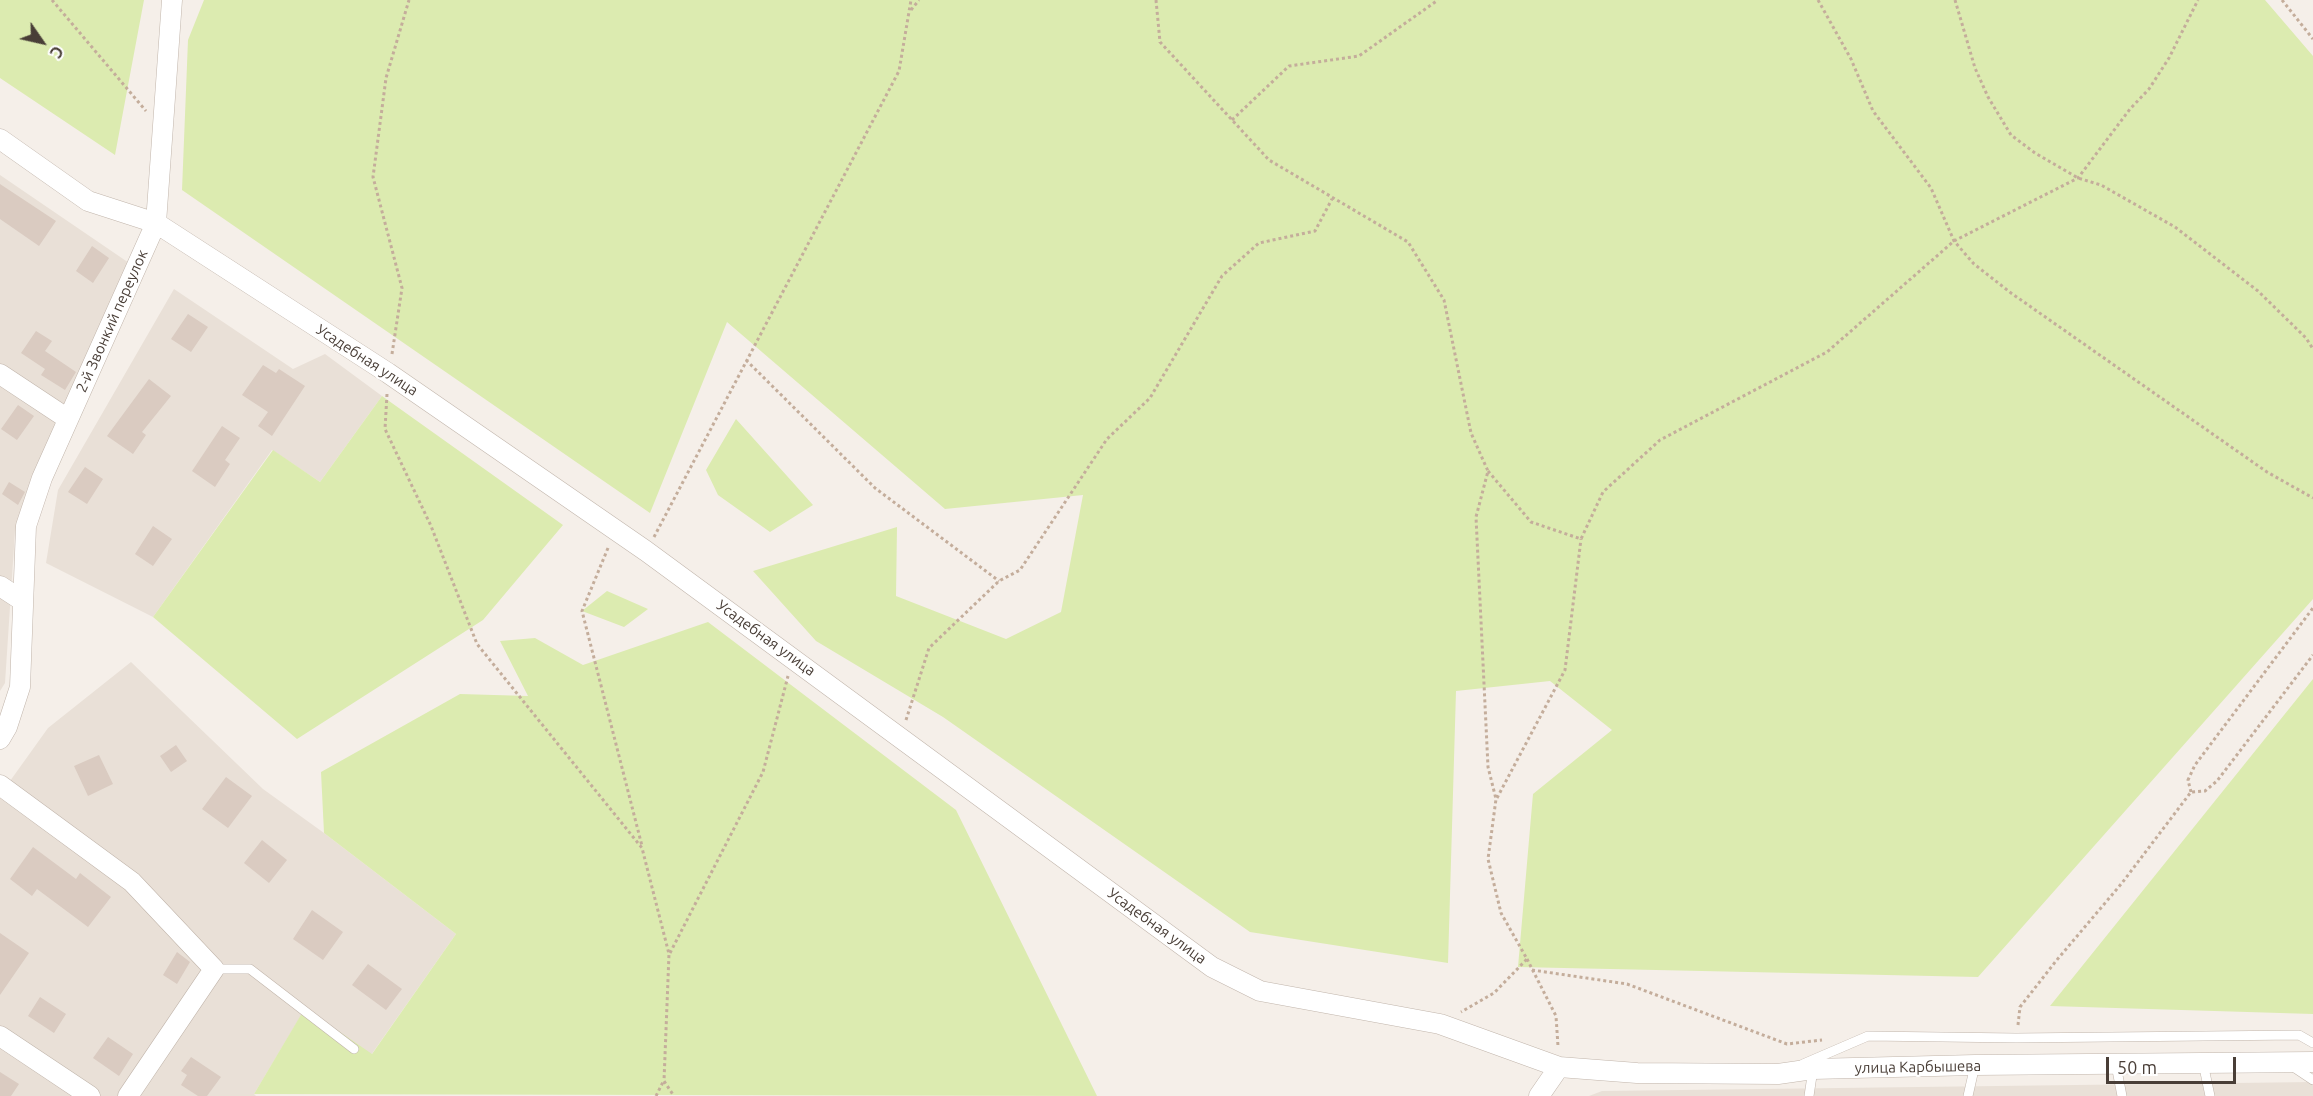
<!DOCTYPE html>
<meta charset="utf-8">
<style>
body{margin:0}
#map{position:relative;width:2313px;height:1096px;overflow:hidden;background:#f5efe9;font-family:Ubuntu,sans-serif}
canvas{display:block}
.north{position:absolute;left:12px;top:12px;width:60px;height:60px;-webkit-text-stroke:4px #fff;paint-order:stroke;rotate:124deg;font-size:16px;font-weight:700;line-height:24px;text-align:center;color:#493e37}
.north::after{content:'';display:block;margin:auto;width:21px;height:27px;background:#493e37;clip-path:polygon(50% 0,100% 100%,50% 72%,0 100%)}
.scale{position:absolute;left:2106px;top:1057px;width:130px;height:27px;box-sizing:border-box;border:3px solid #493e37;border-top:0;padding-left:8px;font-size:18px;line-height:21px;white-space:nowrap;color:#493e37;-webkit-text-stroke:4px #fff;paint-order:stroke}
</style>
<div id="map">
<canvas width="2313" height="1096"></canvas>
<div class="north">С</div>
<div class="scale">50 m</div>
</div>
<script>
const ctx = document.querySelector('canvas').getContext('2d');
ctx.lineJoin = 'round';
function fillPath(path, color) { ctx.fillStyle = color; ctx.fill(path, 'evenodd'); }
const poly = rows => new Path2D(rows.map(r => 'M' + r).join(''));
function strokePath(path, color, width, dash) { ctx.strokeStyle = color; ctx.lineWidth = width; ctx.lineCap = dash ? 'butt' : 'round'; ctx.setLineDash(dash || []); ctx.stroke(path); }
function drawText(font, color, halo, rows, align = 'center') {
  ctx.font = font + ' Ubuntu,sans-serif'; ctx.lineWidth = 4.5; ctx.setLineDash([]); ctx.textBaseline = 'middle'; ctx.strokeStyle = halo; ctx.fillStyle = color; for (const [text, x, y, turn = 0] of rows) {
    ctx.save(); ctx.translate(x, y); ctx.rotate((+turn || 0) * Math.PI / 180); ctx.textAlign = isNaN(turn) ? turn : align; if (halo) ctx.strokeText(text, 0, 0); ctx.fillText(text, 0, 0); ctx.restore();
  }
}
const residential = poly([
 [0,175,132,265,55,424,15,531,5,683,0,691],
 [174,289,293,369,325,354,382,396,320,482,272,450,153,617,46,563,58,490],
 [131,662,263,789,324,833,456,934,371,1055,305,1009,254,1094,256,1096,0,1096,0,795,48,728],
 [2313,1082,2313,1096,1589,1096,1602,1091]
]);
const green = poly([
 [0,0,144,0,115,155,0,78],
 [204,0,2265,0,2313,56,2313,599,1978,977,1518,967,1533,794,1612,730,1550,681,1456,691,1448,963,1250,932,943,717,816,641,753,571,897,527,896,596,1006,639,1061,612,1083,495,945,509,727,322,650,513,182,190,188,40],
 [382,396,563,525,483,620,297,739,153,617,273,450,320,482],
 [736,419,813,505,770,532,718,495,706,470],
 [607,591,648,609,624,627,582,611],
 [708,622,956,810,1097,1096,254,1094,305,1008,372,1054,456,934,324,833,321,772,460,694,528,696,500,641,535,638,583,665],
 [2313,679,2313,1014,2050,1006]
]);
const building = poly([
 [0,184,56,221,39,246,0,219],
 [92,246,109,258,93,283,76,271],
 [188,314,208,327,191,352,171,339],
 [36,331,52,341,45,351,76,372,65,390,41,375,45,369,21,353],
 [263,365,276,373,279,369,305,386,272,436,258,426,268,412,242,395],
 [149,379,171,396,142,432,146,435,133,454,107,436],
 [18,405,34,416,17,440,1,429],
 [222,426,240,438,225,460,230,464,215,487,192,471],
 [85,467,103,479,87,504,68,492],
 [9,482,25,492,18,505,2,494],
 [153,526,172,539,153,566,135,554],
 [176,745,187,761,171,772,160,756],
 [99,755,113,784,88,796,74,766],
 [226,777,252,796,228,828,202,809],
 [262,840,287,860,269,883,244,863],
 [33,847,76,879,80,873,111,897,88,927,37,889,32,896,10,879],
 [312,910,343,932,323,960,293,939],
 [0,933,29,953,0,995],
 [177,952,190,962,177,984,163,975],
 [368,964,402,989,386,1010,352,985],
 [40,997,66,1014,54,1033,28,1016],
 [108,1037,133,1054,119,1076,93,1058],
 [191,1057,221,1077,207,1096,198,1096,181,1085,187,1075,181,1071],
 [0,1072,19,1084,11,1096,0,1096]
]);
const path = poly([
 [52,0,146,111],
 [1156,0,1160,42,1269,160,1408,242,1444,300,1471,433,1488,471,1476,517,1488,767,1496,799,1488,859,1501,913,1527,959,1494,993,1461,1012],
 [1818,0,1851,59,1873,111,1931,188,1954,241,1974,264,2011,293,2267,472,2313,498],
 [1955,0,1975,68,1988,97,2011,135,2035,153,2078,178,2101,185,2175,227,2258,291,2306,338,2313,349],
 [2282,0,2313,39],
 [911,10,919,0],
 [1232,120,1289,66,1359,56,1438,0],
 [392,354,402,288,373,177,386,78,409,0],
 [746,360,875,488,999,581],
 [387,394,385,429,431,526,477,644,642,848,669,954,664,1081,674,1096],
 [1488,471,1531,522,1581,539,1603,492,1660,440,1827,352,1954,241,2078,178,2130,109,2149,89,2169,58,2198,0],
 [654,537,899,71,911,0],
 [608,548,582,611,642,846],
 [906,720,929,648,999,581,1020,570,1107,439,1150,398,1222,276,1259,243,1315,231,1332,199],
 [2191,792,2188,780,2195,765,2313,608],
 [1497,798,1565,670,1581,539],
 [670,953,763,772,788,676],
 [1527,959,1556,1016,1558,1046],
 [1532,970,1627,984,1787,1044,1822,1040],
 [2018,1025,2020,1007,2056,961,2122,883,2191,792,2205,791,2217,781,2313,655],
 [656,1096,663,1082]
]);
const lane = poly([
 [214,969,250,969,354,1049],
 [2203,1063,2210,1096],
 [1803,1064,1868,1036,2016,1038,2299,1035,2313,1043],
 [2116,1065,2122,1096],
 [2292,1066,2313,1080],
 [1809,1096,1813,1069],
 [1968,1096,1975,1065]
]);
const street = poly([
 [0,139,88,201,156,223,388,373,646,551,1212,967,1260,991,1440,1024,1559,1067,1637,1073,1778,1074,1813,1069,1975,1065,2313,1062],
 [0,374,68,419],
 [0,586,23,601],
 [0,739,7,727,20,687,26,526,42,478,156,223,172,0],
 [0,785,132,882,214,969,128,1096],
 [0,1036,90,1096],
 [1539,1096,1559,1067]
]);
const streetNames = [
 ["2-й Звонкий переулок",112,321,-66],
 ["Усадебная улица",367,360,33],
 ["Усадебная улица",766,638,36],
 ["Усадебная улица",1157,926,36],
 ["улица Карбышева",1918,1067,-1]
];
fillPath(residential, '#e9e0d7');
fillPath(green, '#dcebb0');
fillPath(building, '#dacbc1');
strokePath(lane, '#c1b5ab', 10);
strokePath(street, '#c1b5ab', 21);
strokePath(path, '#c4ad9b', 3, [3, 3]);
strokePath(lane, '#fff', 9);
strokePath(street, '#fff', 20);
drawText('15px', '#493e37', '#fff', streetNames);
</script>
